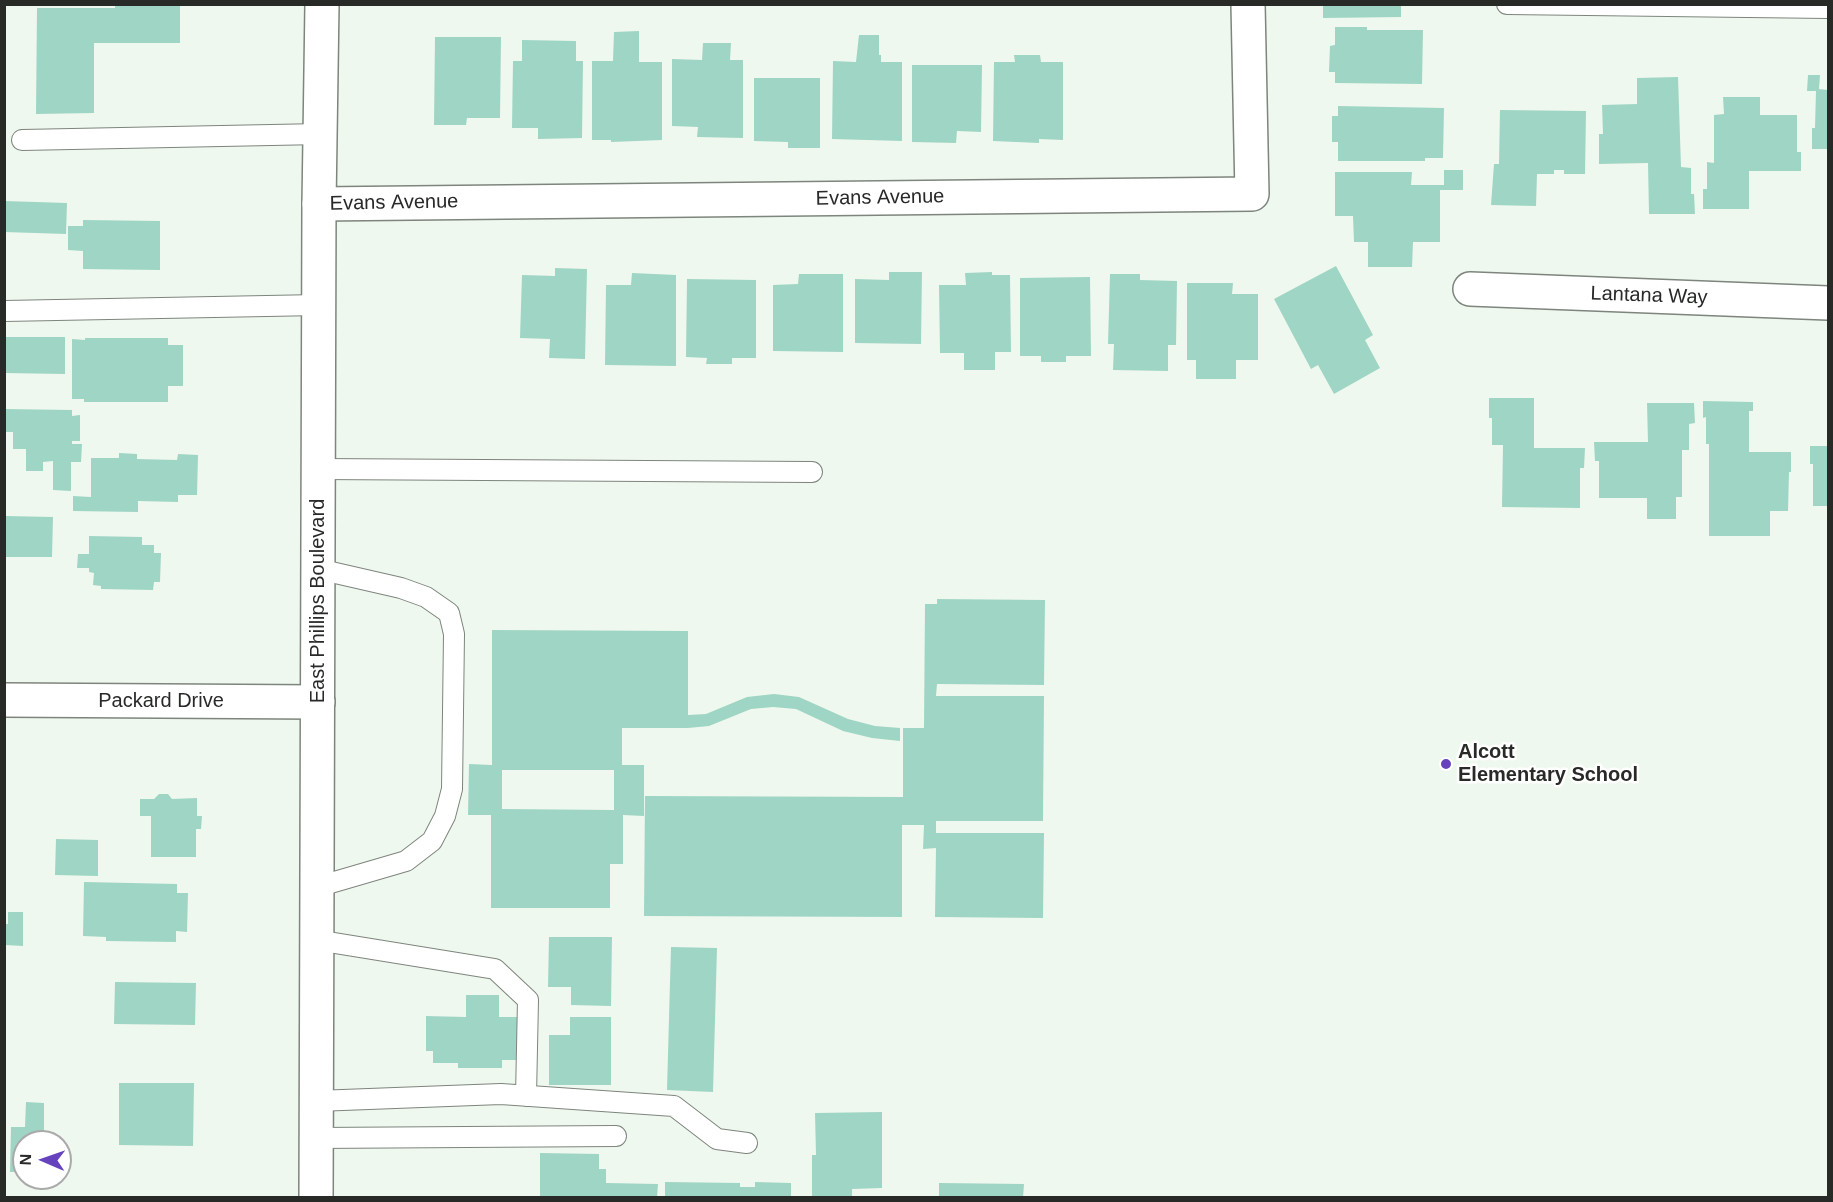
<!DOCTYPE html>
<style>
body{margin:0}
#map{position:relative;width:1833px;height:1202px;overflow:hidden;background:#eff8ee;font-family:Arial,sans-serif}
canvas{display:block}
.frame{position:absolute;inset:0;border:6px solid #272a27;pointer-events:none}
.north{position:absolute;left:12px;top:1130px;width:60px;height:60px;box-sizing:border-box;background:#fff;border:2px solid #a9aaa9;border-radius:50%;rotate:272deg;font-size:16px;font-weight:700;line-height:24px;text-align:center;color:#272a27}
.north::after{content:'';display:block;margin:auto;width:21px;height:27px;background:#6643bc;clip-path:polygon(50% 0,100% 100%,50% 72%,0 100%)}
</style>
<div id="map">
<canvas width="1833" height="1202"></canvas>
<div class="frame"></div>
<div class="north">N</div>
</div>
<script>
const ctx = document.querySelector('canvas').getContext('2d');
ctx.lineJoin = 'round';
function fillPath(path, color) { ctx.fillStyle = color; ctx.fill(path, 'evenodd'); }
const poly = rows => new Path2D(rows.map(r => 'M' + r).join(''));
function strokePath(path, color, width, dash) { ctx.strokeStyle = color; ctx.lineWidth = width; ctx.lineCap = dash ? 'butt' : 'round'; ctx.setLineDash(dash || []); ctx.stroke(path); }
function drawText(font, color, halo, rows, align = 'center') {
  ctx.font = font + ' Arial,sans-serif'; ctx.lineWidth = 5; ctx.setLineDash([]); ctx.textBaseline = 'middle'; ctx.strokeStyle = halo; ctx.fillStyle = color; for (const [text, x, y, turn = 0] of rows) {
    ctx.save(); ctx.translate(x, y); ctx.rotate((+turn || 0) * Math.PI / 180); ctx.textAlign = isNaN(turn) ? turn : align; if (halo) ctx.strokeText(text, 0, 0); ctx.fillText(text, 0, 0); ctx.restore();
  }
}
const building = poly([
 [115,4,180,4,180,43,94,43,94,113,36,114,37,8,115,8],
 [1323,5,1401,5,1401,17,1323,18],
 [1335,27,1367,27,1367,30,1423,30,1422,84,1335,83,1335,72,1329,72,1330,46,1335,45],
 [639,31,639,62,662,62,662,140,611,142,611,140,592,140,592,61,613,61,614,32],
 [859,35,879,35,879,55,881,55,881,62,902,62,902,141,832,139,833,61,856,62],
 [435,37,501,37,500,118,467,118,466,125,434,125],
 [522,40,576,41,576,61,583,61,582,138,538,139,538,128,512,128,513,61,522,61],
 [703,43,731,43,730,60,743,60,743,138,697,137,698,127,672,126,672,59,702,60],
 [1014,55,1040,55,1041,62,1063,62,1063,140,1039,139,1039,143,993,141,994,62,1015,62],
 [912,65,982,65,981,132,957,131,956,143,912,142],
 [1808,75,1820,75,1819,89,1828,90,1828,149,1812,149,1812,128,1815,128,1816,91,1807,91],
 [1678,77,1681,167,1691,168,1691,194,1694,194,1695,214,1649,214,1648,163,1599,164,1599,134,1603,134,1602,105,1637,104,1637,78],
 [754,78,820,78,820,148,788,148,788,142,754,141],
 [1723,97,1760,97,1760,115,1797,115,1797,152,1801,152,1801,171,1749,171,1749,209,1703,209,1703,189,1707,189,1707,162,1714,163,1714,115,1724,114],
 [1338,106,1444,108,1443,158,1425,158,1425,161,1338,161,1338,142,1332,142,1332,116,1338,116],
 [1500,110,1586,111,1585,174,1564,174,1564,170,1554,170,1554,174,1537,174,1536,206,1491,205,1494,164,1499,164],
 [1444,170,1463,170,1463,190,1440,190,1440,242,1413,242,1412,267,1368,267,1368,242,1354,242,1353,216,1335,216,1335,172,1412,172,1411,185,1444,185],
 [4,201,67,203,66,234,4,232],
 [83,220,160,221,160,270,83,269,83,251,68,250,68,226,83,226],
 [1336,266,1373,335,1365,340,1380,368,1334,394,1318,365,1311,369,1274,299],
 [555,268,587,269,585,359,549,358,550,339,520,338,522,275,555,276],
 [889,272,922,272,921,344,855,343,855,279,889,280],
 [992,272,992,275,1010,275,1011,352,995,352,995,370,964,370,964,353,940,353,939,285,966,285,965,273],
 [632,273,676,275,676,366,605,365,606,285,631,285],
 [799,274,843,274,843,352,773,351,773,285,798,284],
 [1110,274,1140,274,1140,280,1177,281,1176,345,1168,345,1168,371,1113,370,1114,344,1108,344],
 [1090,277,1091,356,1066,356,1066,362,1041,362,1041,356,1020,356,1020,278],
 [687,279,756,280,756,358,732,358,732,364,706,364,707,358,686,357],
 [1187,283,1233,283,1232,294,1258,294,1258,360,1236,360,1236,379,1196,379,1196,360,1187,360],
 [4,337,65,337,65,374,4,373],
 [85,338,168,338,168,345,183,345,183,386,168,386,168,402,84,402,84,399,72,399,72,339,85,340],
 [1489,398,1534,398,1534,448,1585,448,1584,468,1580,468,1580,508,1502,507,1503,445,1492,445,1492,418,1489,418],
 [1703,401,1753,402,1753,411,1749,411,1749,452,1791,452,1791,472,1789,472,1788,511,1770,511,1770,536,1709,536,1709,444,1706,444,1706,417,1703,418],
 [1647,403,1694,403,1695,423,1689,424,1689,450,1682,450,1682,497,1676,497,1676,519,1647,519,1647,498,1599,498,1599,461,1595,461,1594,442,1648,442],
 [4,409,72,410,72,416,80,415,80,441,72,441,72,444,82,444,81,462,71,462,71,491,53,490,53,461,43,462,43,471,26,471,26,449,13,449,13,432,4,432],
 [1810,446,1828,446,1828,506,1813,506,1813,464,1810,464],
 [119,453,137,454,137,459,177,460,178,454,198,455,197,495,178,495,178,502,138,501,138,512,73,511,73,496,91,497,91,458,119,458],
 [5,516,53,517,52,557,5,557],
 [89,536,142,537,142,545,154,545,154,553,161,553,160,582,154,582,153,590,101,589,101,586,93,585,94,573,89,572,89,568,77,568,78,554,89,554],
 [937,599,1045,600,1044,685,937,684,936,696,1044,696,1043,821,936,821,936,833,1044,833,1043,918,935,917,936,848,923,849,924,825,902,825,902,917,644,916,645,796,903,797,903,728,924,728,925,604,937,604],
 [492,630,688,631,688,715,706,714,747,697,774,694,799,697,848,719,875,726,900,728,900,741,872,738,843,731,796,709,773,707,751,709,709,726,688,728,622,728,622,765,644,765,644,816,623,815,623,864,610,864,610,908,491,908,491,815,468,815,469,764,492,765],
 [502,770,614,770,614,810,502,809],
 [159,794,168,794,172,799,197,798,197,816,202,816,201,829,196,829,196,857,151,857,151,816,140,816,140,799,154,799],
 [56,839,98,840,98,876,55,875],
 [84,882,177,884,177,893,188,893,187,932,176,931,176,942,106,941,106,937,83,936],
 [8,912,23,912,23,946,5,945,5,924,8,924],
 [549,937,612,937,611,1006,571,1005,571,987,548,987],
 [671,947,717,948,713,1092,667,1090],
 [115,982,196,983,195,1025,114,1024],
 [466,995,499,995,499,1017,518,1017,517,1060,502,1060,502,1068,458,1068,458,1063,433,1063,433,1051,426,1051,426,1016,466,1017],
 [570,1017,611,1017,611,1085,549,1085,549,1035,570,1035],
 [119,1083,194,1083,193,1146,119,1145],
 [26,1102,44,1103,44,1142,24,1142,24,1172,10,1172,11,1127,25,1127],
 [882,1112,882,1188,852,1189,852,1197,812,1198,812,1155,816,1155,815,1113],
 [540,1153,599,1154,599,1169,606,1169,606,1183,658,1184,657,1198,540,1198],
 [665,1182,740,1183,740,1187,755,1187,755,1182,791,1183,791,1198,665,1198],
 [939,1183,1024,1184,1023,1198,939,1198]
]);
const service = poly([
 [1507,4,1828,8],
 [22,140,321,134],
 [4,311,319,305],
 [319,469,812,472],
 [317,887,406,861,432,841,445,816,452,789,454,634,449,613,426,597,401,588,318,569],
 [316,940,495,969,528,1000,526,1096],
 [316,1101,501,1094,674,1106,717,1139,747,1143],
 [316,1138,616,1136]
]);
const minor = poly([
 [319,204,1252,194,1248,4],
 [1470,289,1828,303],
 [4,700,318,702]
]);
const tertiary = poly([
 [316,1198,319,204,322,4]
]);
const markers = [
 [1446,764,6,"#6643bc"]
];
const streetNames = [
 ["Evans Avenue",880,198,-1],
 ["Evans Avenue",394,203,-1],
 ["Lantana Way",1649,296,2],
 ["East Phillips Boulevard",318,601,-90],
 ["Packard Drive",161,701]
];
const poiNames = [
 ["Alcott",1458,752],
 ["Elementary School",1458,775]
];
fillPath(building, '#9fd5c5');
strokePath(service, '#7d857d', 22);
strokePath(minor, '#7d857d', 36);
strokePath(tertiary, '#7d857d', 36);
strokePath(service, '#fff', 20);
strokePath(minor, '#fff', 33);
strokePath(tertiary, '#fff', 33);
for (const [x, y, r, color] of markers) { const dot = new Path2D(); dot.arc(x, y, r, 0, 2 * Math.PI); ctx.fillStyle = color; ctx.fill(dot); strokePath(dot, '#fff', 2); }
drawText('20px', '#272a27', '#fff', streetNames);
drawText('bold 20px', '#272a27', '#fff', poiNames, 'left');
</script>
